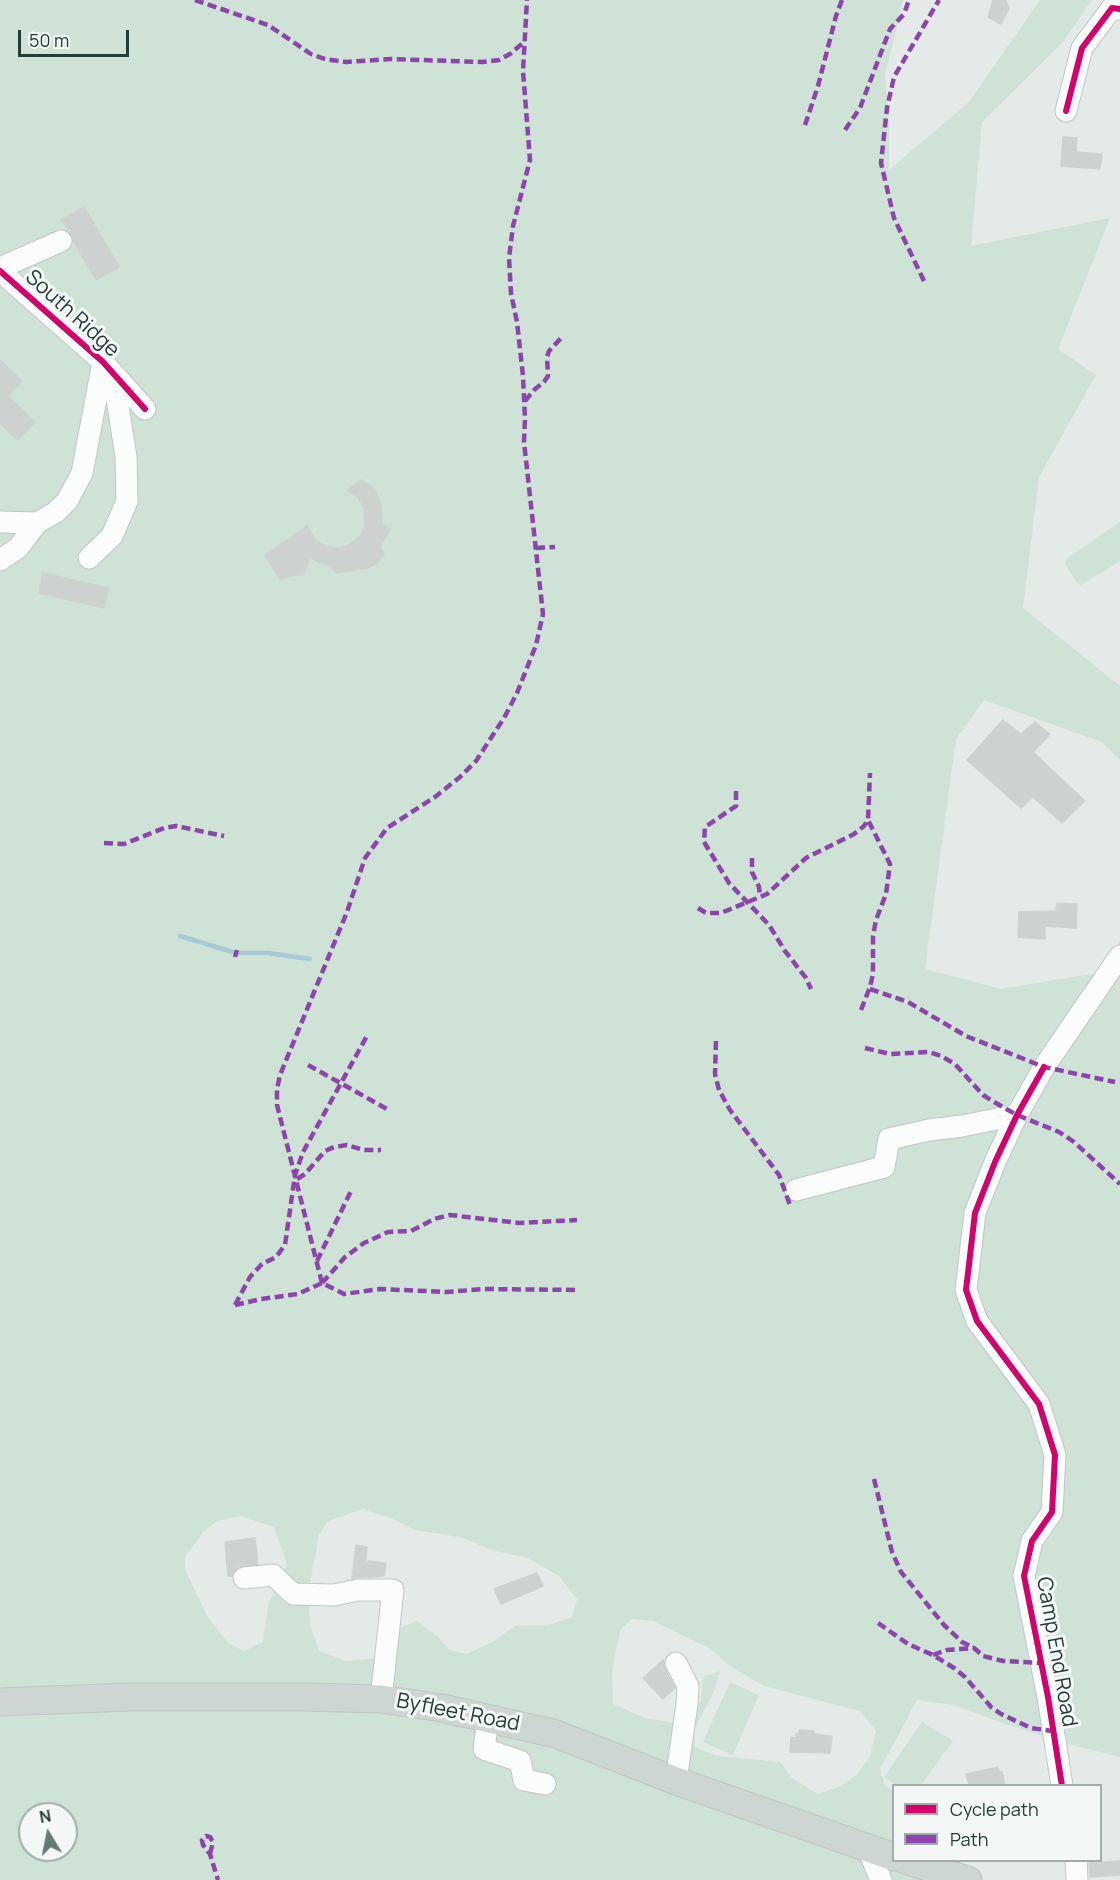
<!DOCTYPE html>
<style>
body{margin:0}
#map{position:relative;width:1120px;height:1880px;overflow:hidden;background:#e4eae8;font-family:Manrope,sans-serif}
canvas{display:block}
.legend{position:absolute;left:892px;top:1784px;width:210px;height:78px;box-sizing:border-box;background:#f3f8f6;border:2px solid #a0adaa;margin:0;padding:8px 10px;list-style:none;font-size:18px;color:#233c38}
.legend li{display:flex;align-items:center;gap:12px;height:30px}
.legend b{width:30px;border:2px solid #a0adaa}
.north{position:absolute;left:18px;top:1802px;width:60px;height:60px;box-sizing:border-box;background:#f3f8f6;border:2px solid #a0adaa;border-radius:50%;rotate:350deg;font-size:16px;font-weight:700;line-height:24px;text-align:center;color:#233c38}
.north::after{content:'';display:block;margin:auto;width:21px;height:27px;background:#677976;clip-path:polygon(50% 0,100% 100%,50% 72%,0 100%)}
.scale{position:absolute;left:18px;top:30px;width:111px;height:27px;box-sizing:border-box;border:3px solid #233c38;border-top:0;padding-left:8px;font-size:18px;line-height:21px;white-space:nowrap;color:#233c38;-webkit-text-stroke:4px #f3f8f6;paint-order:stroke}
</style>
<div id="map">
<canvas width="1120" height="1880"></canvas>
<ul class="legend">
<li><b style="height:8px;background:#d6006c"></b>Cycle path</li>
<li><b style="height:8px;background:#8e44ad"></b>Path</li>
</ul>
<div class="north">N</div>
<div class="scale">50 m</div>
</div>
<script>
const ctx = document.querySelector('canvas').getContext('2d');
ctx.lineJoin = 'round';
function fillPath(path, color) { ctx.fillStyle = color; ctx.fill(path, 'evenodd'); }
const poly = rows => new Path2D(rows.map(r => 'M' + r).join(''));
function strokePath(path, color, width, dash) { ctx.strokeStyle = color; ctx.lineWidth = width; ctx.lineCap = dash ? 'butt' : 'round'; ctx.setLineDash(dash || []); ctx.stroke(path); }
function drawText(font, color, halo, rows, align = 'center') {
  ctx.font = font + ' Manrope,sans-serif'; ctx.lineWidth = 6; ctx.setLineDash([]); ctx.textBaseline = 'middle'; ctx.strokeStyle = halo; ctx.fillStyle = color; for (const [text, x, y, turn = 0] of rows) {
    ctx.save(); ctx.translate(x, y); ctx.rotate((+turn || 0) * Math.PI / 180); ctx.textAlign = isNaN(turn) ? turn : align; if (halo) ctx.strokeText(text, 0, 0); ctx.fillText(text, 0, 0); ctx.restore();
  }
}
const green = poly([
 [0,0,903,0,885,76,889,122,889,170,969,102,1040,0,1092,0,1063,42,982,122,971,246,1110,218,1058,349,1096,375,1039,477,1023,608,1120,686,1120,760,1102,742,984,700,956,739,925,969,1001,989,1097,973,1120,941,1120,1757,1072,1745,999,1722,954,1705,917,1700,880,1769,884,1784,893,1791,894,1854,968,1880,0,1880],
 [363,1509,393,1519,415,1530,464,1538,491,1550,528,1558,559,1576,577,1599,572,1617,549,1625,515,1626,493,1642,466,1654,449,1650,438,1637,417,1621,401,1627,395,1650,372,1659,346,1661,319,1651,310,1626,308,1593,319,1535,328,1521],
 [240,1516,274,1527,287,1564,269,1603,263,1642,244,1651,228,1643,207,1616,185,1569,185,1557,204,1531,217,1521],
 [632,1619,653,1621,709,1648,733,1668,764,1686,860,1711,876,1731,870,1756,858,1774,841,1786,818,1794,792,1778,780,1762,717,1756,695,1747,695,1728,714,1691,720,1671,703,1677,701,1701,675,1723,645,1718,613,1704,612,1675,615,1653,621,1629],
 [30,1814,66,1814,66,1850,30,1850],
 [1120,522,1120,561,1081,585,1078,584,1065,564,1066,559],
 [730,1682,759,1695,733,1755,703,1742],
 [922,1722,953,1741,921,1785,896,1785,884,1777]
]);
const stream = poly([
 [180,936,236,953,268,953,310,959]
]);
const building = poly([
 [993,0,1006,0,1009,9,1001,24,988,17,993,0],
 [1063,137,1077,138,1076,152,1102,154,1100,169,1061,166,1063,137],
 [84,207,119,267,96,280,74,242,72,235,61,220,84,207],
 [0,360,22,381,8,396,35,422,18,440,0,423,0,360],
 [361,480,374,488,381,504,382,523,390,530,380,546,384,554,377,563,368,568,336,573,333,568,310,558,303,575,289,576,280,579,265,555,307,526,316,541,326,546,339,548,350,544,361,535,365,525,364,508,358,497,347,490,361,480],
 [43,573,109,588,104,608,39,593,43,573],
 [1003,720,1021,734,1035,722,1050,734,1033,752,1085,801,1062,823,1033,797,1021,808,967,760,1003,720],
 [1057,903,1077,904,1076,928,1045,926,1045,939,1018,937,1019,912,1056,911,1057,903],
 [255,1538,258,1564,237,1567,232,1576,228,1576,225,1542,255,1538],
 [356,1545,367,1547,366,1561,386,1563,384,1576,352,1578,356,1545],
 [537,1573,543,1586,501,1604,494,1589,537,1573],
 [663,1660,665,1669,675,1688,663,1699,643,1678,663,1660],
 [799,1730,814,1731,814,1734,832,1736,830,1753,790,1752,791,1737,796,1738,796,1734,799,1734,799,1730],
 [998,1767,1000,1773,1002,1772,1005,1785,969,1785,966,1774,998,1767],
 [1120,1861,1120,1875,1090,1877,1089,1863,1120,1861]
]);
const minor = poly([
 [1066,111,1082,48,1112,8,1120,9],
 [0,268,61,241],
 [0,271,103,362,145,409],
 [0,522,37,523,56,512,67,501,82,473,103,362],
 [89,558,112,536,127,501,126,457,113,373],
 [0,560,18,548,37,523],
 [796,1190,884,1167,889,1139,929,1130,962,1126,1017,1115],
 [244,1578,273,1575,293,1594,334,1595,358,1590,393,1590,381,1699],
 [488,1718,484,1749,520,1761,524,1780,545,1784],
 [676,1781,687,1704,688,1686,676,1663],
 [1062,1786,1048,1697,1024,1576,1032,1541,1052,1512,1055,1455,1039,1404,977,1321,966,1290,975,1213,995,1162,1017,1115,1044,1067,1120,956],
 [868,1849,881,1880],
 [1076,1860,1077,1880]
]);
const major = poly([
 [0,1702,129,1697,303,1697,381,1699,442,1708,556,1734,676,1781,894,1857],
 [905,1860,968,1880]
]);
const quiet = poly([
 [195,0,268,25,311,54,325,59,346,62,391,59,482,62,499,60,510,54,524,42],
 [805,125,818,86,836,16,842,0],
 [845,130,860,108,890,29,904,14,909,0],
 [924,281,894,218,881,163,887,108,894,77,939,0],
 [525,401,534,390,544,382,548,376,547,357,549,351,562,337],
 [536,548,555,547],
 [736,791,736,806,705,827,704,842,729,883,769,925,785,951,806,978,811,989],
 [104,843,124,844,164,828,176,826,224,836],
 [752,858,752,872,759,887,760,897],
 [698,908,706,913,721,913,767,894,806,858,854,834,864,826,868,820,870,773],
 [235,957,237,950],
 [870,989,908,1002,966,1036,1044,1067,1115,1082],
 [861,1010,870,987,873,974,873,936,876,920,886,894,890,864,868,820],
 [716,1041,715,1074,719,1090,730,1110,779,1175,790,1205],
 [865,1048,890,1054,929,1052,941,1056,955,1064,983,1095,994,1102,1017,1115,1059,1132,1074,1142,1120,1184],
 [308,1065,387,1109],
 [297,1179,305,1174,325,1151,334,1147,347,1145,364,1150,381,1150],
 [317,1261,352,1189],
 [322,1283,277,1105,277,1089,280,1075,347,912,365,858,387,828,435,797,460,777,476,761,504,718,517,693,536,645,543,614,524,442,525,418,523,376,517,322,511,293,509,258,513,226,530,160,523,71,527,0],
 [322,1283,345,1257,364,1243,388,1232,411,1231,434,1219,450,1215,519,1223,577,1220],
 [235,1305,261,1299,298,1294,322,1283,344,1294,380,1289,447,1292,484,1289,578,1290],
 [235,1305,250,1277,262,1264,276,1257,285,1245,295,1175,303,1152,368,1034],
 [874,1479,892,1552,901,1572,944,1625,962,1642,974,1648,983,1656,1003,1661,1041,1663],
 [878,1623,908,1644,933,1655,954,1668,965,1677,991,1707,1001,1714,1031,1728,1053,1731],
 [933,1655,947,1650,974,1648],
 [210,1854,213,1842,210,1837,206,1836,202,1840,203,1845,210,1854,218,1880]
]);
const cycleway = poly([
 [1066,111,1082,48,1112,8,1120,9],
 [0,271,103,362,145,409],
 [1044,1067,1017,1115,995,1162,975,1213,966,1290,977,1321,1039,1404,1055,1455,1052,1512,1032,1541,1024,1576,1048,1697,1062,1786]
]);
const streetNames = [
 ["South Ridge",72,314,42],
 ["Camp End Road",1056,1652,80],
 ["Byfleet Road",458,1713,11]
];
fillPath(green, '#cee2d6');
strokePath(stream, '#a7cad6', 4.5);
fillPath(building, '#cdd2d1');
strokePath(building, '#cdd3d1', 1.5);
strokePath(minor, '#c1c7c5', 23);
strokePath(major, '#bdc6c4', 29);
strokePath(minor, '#fbfcfc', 21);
strokePath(major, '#ced6d4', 27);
strokePath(quiet, '#8e44ad', 4.5, [9, 4.5]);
strokePath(cycleway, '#d6006c', 6);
drawText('21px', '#233c38', '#f3f8f6', streetNames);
</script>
